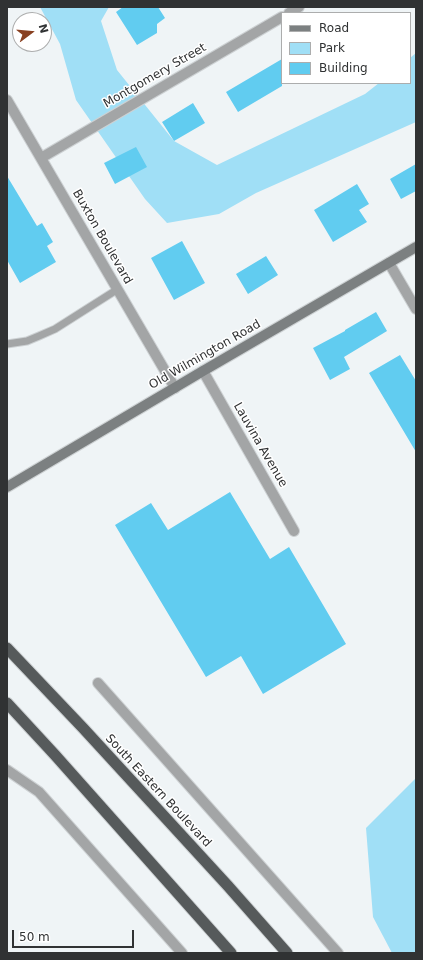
<!DOCTYPE html>
<style>
body{margin:0}
#map{position:relative;width:423px;height:960px;overflow:hidden;background:#eff4f6;font-family:"DejaVu Sans",sans-serif}
canvas{display:block}
.frame{position:absolute;inset:0;border:8px solid #303233;pointer-events:none}
.legend{position:absolute;left:281px;top:12px;width:130px;height:72px;box-sizing:border-box;background:#fff;border:1px solid #acadad;margin:0;padding:5px 7px;list-style:none;font-size:12px;color:#303233}
.legend li{display:flex;align-items:center;gap:8px;height:20px}
.legend b{width:20px;border:1px solid #acadad}
.north{position:absolute;left:12px;top:12px;width:40px;height:40px;box-sizing:border-box;background:#fff;border:1px solid #acadad;border-radius:50%;rotate:74deg;font-size:11px;font-weight:700;line-height:16px;text-align:center;color:#303233}
.north::after{content:'';display:block;margin:auto;width:14px;height:18px;background:#894121;clip-path:polygon(50% 0,100% 100%,50% 72%,0 100%)}
.scale{position:absolute;left:12px;top:930px;width:122px;height:18px;box-sizing:border-box;border:2px solid #303233;border-top:0;padding-left:5px;font-size:12px;line-height:14px;white-space:nowrap;color:#303233;-webkit-text-stroke:3px #fff;paint-order:stroke}
</style>
<div id="map">
<canvas width="423" height="960"></canvas>
<div class="frame"></div>
<ul class="legend">
<li><b style="height:5px;background:#7c8081"></b>Road</li>
<li><b style="height:11px;background:#a0dff6"></b>Park</li>
<li><b style="height:11px;background:#61ccf0"></b>Building</li>
</ul>
<div class="north">N</div>
<div class="scale">50 m</div>
</div>
<script>
const ctx = document.querySelector('canvas').getContext('2d');
ctx.lineJoin = 'round';
function fillPath(path, color) { ctx.fillStyle = color; ctx.fill(path, 'evenodd'); }
const poly = rows => new Path2D(rows.map(r => 'M' + r).join(''));
function strokePath(path, color, width, dash) { ctx.strokeStyle = color; ctx.lineWidth = width; ctx.lineCap = dash ? 'butt' : 'round'; ctx.setLineDash(dash || []); ctx.stroke(path); }
function drawText(font, color, halo, rows, align = 'center') {
  ctx.font = font + ' "DejaVu Sans",sans-serif'; ctx.lineWidth = 3; ctx.setLineDash([]); ctx.textBaseline = 'middle'; ctx.strokeStyle = halo; ctx.fillStyle = color; for (const [text, x, y, turn = 0] of rows) {
    ctx.save(); ctx.translate(x, y); ctx.rotate((+turn || 0) * Math.PI / 180); ctx.textAlign = isNaN(turn) ? turn : align; if (halo) ctx.strokeText(text, 0, 0); ctx.fillText(text, 0, 0); ctx.restore();
  }
}
const green = poly([
 [40,7,109,7,101,21,117,70,174,141,217,165,365,94,379,83,410,83,410,58,416,53,416,122,256,193,219,214,167,223,145,199,76,100,60,44],
 [416,778,416,953,392,953,373,917,366,828]
]);
const building = poly([
 [123,7,158,7,165,18,157,24,157,33,137,45,116,12],
 [282,59,282,86,238,112,226,92],
 [193,103,205,123,174,141,162,122],
 [136,147,147,167,115,184,104,163],
 [416,164,416,191,401,199,390,179],
 [7,176,37,226,42,223,53,242,47,246,56,262,20,283,7,260],
 [357,184,369,204,359,210,367,222,333,242,314,210],
 [182,241,205,283,174,300,151,258],
 [266,256,278,275,248,294,236,274],
 [376,312,387,331,344,357,350,369,330,380,313,348,345,331,345,330],
 [400,355,416,381,416,452,369,373],
 [230,492,270,559,289,547,346,644,263,694,241,656,206,677,115,525,151,503,168,530]
]);
const service = poly([
 [7,344,27,341,39,336,55,329,118,289]
]);
const minor = poly([
 [289,13,299,7],
 [7,100,175,388],
 [41,158,282,17],
 [389,263,416,309],
 [203,371,294,531],
 [98,683,338,953],
 [7,770,39,792,182,953]
]);
const secondary = poly([
 [7,487,203,371,416,247]
]);
const trunk = poly([
 [7,648,83,728,151,802,228,886,287,953],
 [7,703,55,755,231,953]
]);
const streetNames = [
 ["Montgomery Street",155,76,-30],
 ["Buxton Boulevard",102,237,60],
 ["Old Wilmington Road",205,355,-30],
 ["Lauvina Avenue",260,445,60],
 ["South Eastern Boulevard",158,791,47]
];
fillPath(green, '#a0dff6');
fillPath(building, '#61ccf0');
strokePath(service, '#cdd1d3', 9);
strokePath(minor, '#cdd1d3', 12);
strokePath(secondary, '#cdd1d3', 12);
strokePath(trunk, '#cdd1d3', 13);
strokePath(service, '#a3a5a6', 7);
strokePath(minor, '#a3a5a6', 10);
strokePath(secondary, '#7c8081', 10);
strokePath(trunk, '#565a5b', 11);
drawText('12px', '#303233', '#fff', streetNames);
</script>
